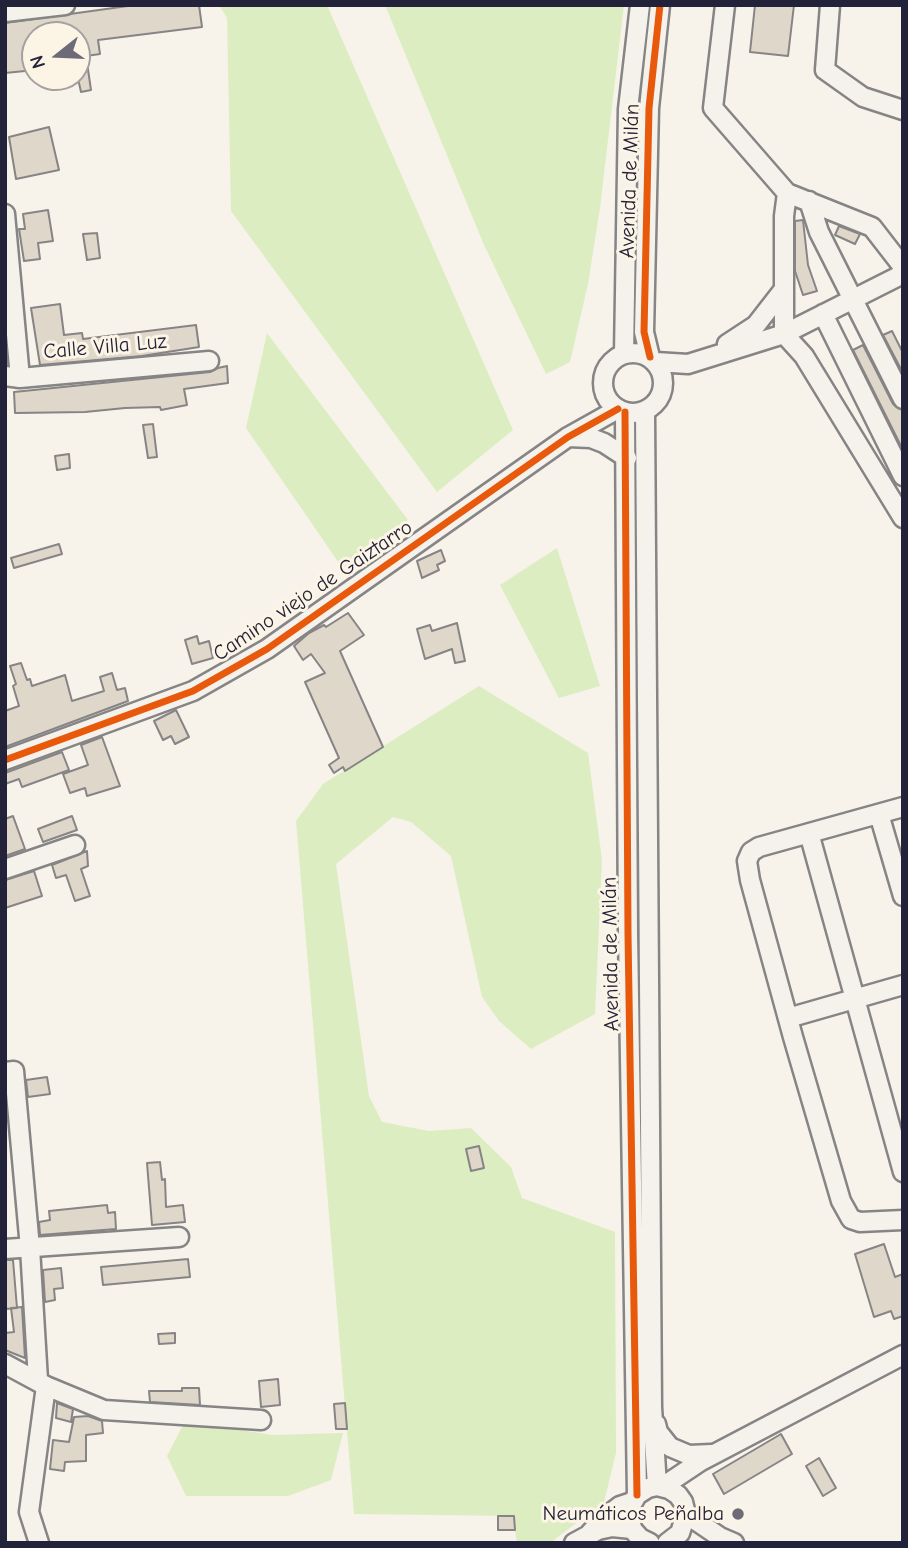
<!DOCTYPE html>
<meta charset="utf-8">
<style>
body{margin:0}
#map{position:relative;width:908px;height:1548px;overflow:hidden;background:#f7f3ea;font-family:"Comic Neue",sans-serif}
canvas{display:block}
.frame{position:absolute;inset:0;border:7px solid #22223b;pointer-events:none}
.north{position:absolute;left:21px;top:21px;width:70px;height:70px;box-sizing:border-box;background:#fcf5e5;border:2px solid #a5a1a1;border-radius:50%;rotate:252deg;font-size:19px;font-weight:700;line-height:28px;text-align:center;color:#22223b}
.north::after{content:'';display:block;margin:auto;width:24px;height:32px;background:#6d6b78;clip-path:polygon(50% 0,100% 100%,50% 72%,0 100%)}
</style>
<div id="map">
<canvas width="908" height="1548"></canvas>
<div class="frame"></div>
<div class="north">N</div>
</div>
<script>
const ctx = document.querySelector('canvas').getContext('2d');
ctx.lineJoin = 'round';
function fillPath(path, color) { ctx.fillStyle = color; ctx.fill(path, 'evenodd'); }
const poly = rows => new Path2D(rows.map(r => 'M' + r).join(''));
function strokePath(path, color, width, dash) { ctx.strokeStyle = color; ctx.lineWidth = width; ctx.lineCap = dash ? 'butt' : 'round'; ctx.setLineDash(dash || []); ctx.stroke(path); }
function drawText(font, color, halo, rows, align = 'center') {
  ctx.font = font + ' "Comic Neue",sans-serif'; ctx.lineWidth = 6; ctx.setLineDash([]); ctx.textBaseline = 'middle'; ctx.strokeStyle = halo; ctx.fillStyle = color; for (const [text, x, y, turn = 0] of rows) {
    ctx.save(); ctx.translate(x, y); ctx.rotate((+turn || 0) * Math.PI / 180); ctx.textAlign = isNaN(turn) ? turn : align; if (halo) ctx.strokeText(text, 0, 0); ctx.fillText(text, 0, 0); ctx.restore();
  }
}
const green = poly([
 [219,5,327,5,513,430,437,492,231,211,227,18],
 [385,5,624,5,600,208,588,284,570,362,546,374,484,245],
 [267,333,408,520,343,569,246,428],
 [557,548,600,686,559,698,500,585],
 [479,686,588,753,602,860,595,1014,531,1049,499,1021,482,997,451,856,411,822,393,817,336,864,369,1096,382,1122,429,1131,471,1128,511,1167,522,1198,615,1232,616,1453,604,1502,550,1543,517,1543,513,1516,354,1514,296,821,323,784],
 [185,1421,272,1435,343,1433,331,1480,288,1496,186,1496,167,1456]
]);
const building = poly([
 [135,5,199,5,202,27,98,40,100,54,86,56,91,90,81,92,77,74,77,35,35,35,35,70,5,73,5,23,135,5],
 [755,5,794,5,788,56,750,52,755,5],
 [49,127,59,170,16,179,9,137,49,127],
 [48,210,53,241,38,243,40,259,24,261,19,229,25,229,23,214,48,210],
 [803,220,808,265,817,291,803,295,795,271,795,221,803,220],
 [839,226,860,234,855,244,835,235,839,226],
 [97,233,100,258,87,260,83,234,97,233],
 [60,304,64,335,82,333,83,339,196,325,199,347,142,356,40,365,31,308,60,304],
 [892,331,903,353,903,373,883,335,892,331],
 [863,345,893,404,903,410,903,450,853,350,863,345],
 [227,366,228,383,184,389,187,405,161,410,160,407,125,408,85,412,15,413,14,392,210,372,218,368,227,366],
 [153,424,157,457,148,458,143,425,153,424],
 [69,454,70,468,57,470,55,456,69,454],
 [59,544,62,554,14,568,11,558,59,544],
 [441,550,445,561,437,565,439,570,422,578,417,561,441,550],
 [348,613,364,635,340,651,383,747,345,771,343,767,334,773,329,765,339,758,305,682,325,673,311,654,303,660,294,646,309,633,324,625,326,627,348,613],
 [457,623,465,661,455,663,452,649,425,659,417,629,430,625,432,631,457,623],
 [197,636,199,644,209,641,213,658,192,664,185,640,197,636],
 [21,663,27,680,30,679,32,686,65,675,72,701,104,691,100,677,112,673,117,690,125,688,128,701,5,747,5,711,19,706,13,686,16,684,10,666,21,663],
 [176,710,189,737,175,744,171,736,163,740,154,721,176,710],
 [102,737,120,786,87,796,85,788,70,793,63,774,88,765,81,745,102,737],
 [62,752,69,770,22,787,19,779,5,784,5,773,62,752],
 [13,816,25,849,5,856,5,819,13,816],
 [72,816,77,830,43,842,38,829,72,816],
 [87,851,88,866,81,869,90,896,75,901,66,875,56,878,52,865,87,851],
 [34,871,42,896,5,908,5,880,34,871],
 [47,1077,50,1094,28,1097,26,1080,47,1077],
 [479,1146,484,1168,471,1171,466,1149,479,1146],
 [160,1162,162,1180,165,1179,166,1207,183,1205,185,1222,152,1225,147,1163,160,1162],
 [107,1205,108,1213,115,1212,116,1229,40,1235,39,1222,50,1220,49,1211,107,1205],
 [884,1244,895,1277,903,1274,903,1316,894,1319,891,1311,874,1317,855,1254,884,1244],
 [188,1259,190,1277,103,1285,101,1267,188,1259],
 [5,1260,13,1260,17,1308,5,1309,5,1260],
 [61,1268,63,1288,54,1289,55,1300,45,1302,43,1270,61,1268],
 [22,1307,25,1358,5,1350,5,1333,14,1332,11,1308,22,1307],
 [175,1333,175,1343,159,1344,158,1334,175,1333],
 [278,1379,280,1405,261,1407,259,1381,278,1379],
 [182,1388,199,1388,200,1405,150,1402,149,1391,182,1391,182,1388],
 [57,1403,73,1409,71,1422,56,1418,57,1403],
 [345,1403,347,1429,336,1429,334,1404,345,1403],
 [88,1416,102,1421,103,1433,86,1435,86,1461,65,1462,64,1471,50,1469,53,1440,69,1442,74,1417,88,1416],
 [781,1434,792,1454,724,1494,713,1474,781,1434],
 [819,1458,836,1488,823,1496,806,1466,819,1458],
 [498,1516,514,1516,515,1530,498,1530,498,1516]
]);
const minor = poly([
 [725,5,713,108,787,193,872,227,903,267],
 [830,5,825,70,863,97,903,110],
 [5,12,65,5],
 [787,193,784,216,784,334,903,274],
 [809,201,819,232,903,399],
 [5,214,20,378],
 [823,314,903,476],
 [727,344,756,325,784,289],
 '603 383a30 30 0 1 1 60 0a30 30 0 1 1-60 0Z',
 [624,354,628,109,640,5],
 [650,357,644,332,649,108,660,5],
 [656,362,688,364,784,334,804,356,903,518],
 [5,376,20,378,209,361],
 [645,411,652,1407,657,1486],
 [625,412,628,934,637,1495],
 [568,437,591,438,604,443,627,458],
 [5,760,193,691,267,649,568,437,618,409],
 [903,807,759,847,751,852,747,861,750,880,793,1037,841,1201,851,1219,860,1222,903,1220],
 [879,814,903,896],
 [809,833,903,1172],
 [5,869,75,845],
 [788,1018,903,985],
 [5,1072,14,1071,30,1248,38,1380],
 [5,1249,179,1237],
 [5,1364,46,1386,104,1410,261,1420],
 [656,1424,658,1432,670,1447,689,1455,711,1454],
 [662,1487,701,1461,903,1355],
 [686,1514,720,1537,734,1543],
 [590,1533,603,1519,620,1506,632,1502],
 [39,1543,29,1512,46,1386],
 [574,1543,598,1530,612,1527,632,1529],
 [650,1543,640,1538,632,1529,629,1509,637,1495,648,1488,657,1486,669,1489,678,1495,683,1502,686,1514,680,1533,667,1543]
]);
const cycleway = poly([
 [650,357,644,332,649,108,660,5],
 [625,412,628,934,637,1495],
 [5,760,193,691,267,649,568,437,618,409]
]);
const markers = [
 [738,1514,7,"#6d6b78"]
];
const streetNames = [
 ["Avenida de Milán",630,181,-88],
 ["Calle Villa Luz",105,347,-5],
 ["Camino viejo de Gaiztarro",313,591,-34],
 ["Avenida de Milán",611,954,-91]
];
const poiNames = [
 ["Neumáticos Peñalba",724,1514]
];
fillPath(green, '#dcedc1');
fillPath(building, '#e0d7cb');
strokePath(building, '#868485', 2);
strokePath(minor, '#868485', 23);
strokePath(minor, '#f5f2ec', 18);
strokePath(cycleway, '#e8590c', 7);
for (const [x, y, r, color] of markers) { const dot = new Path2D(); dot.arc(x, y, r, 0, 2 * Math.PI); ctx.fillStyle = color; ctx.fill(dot); strokePath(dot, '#fcf5e5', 2.5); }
drawText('21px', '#22223b', '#fcf5e5', streetNames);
drawText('21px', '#22223b', '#fcf5e5', poiNames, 'right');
</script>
